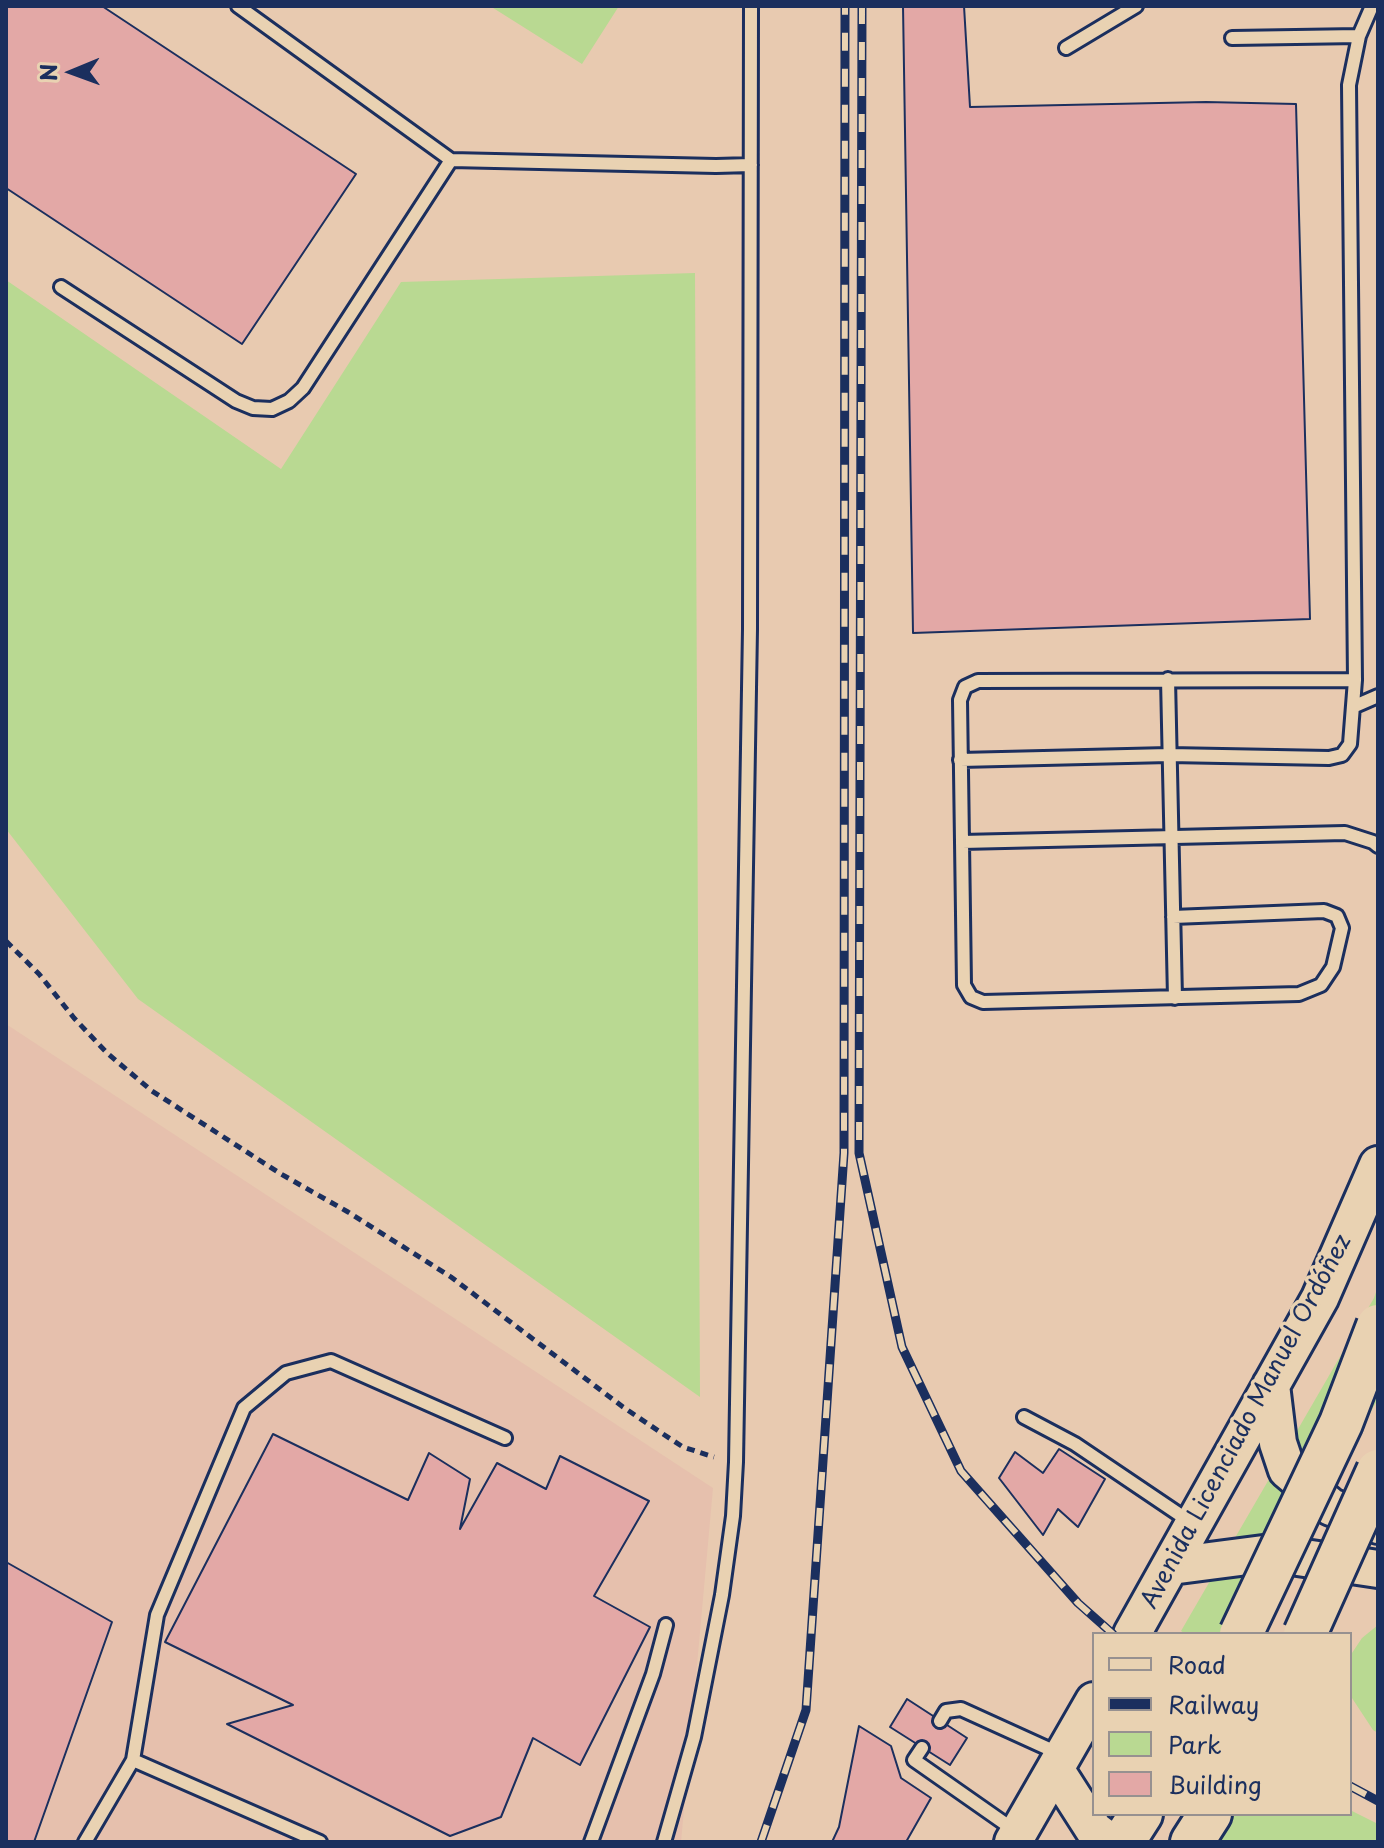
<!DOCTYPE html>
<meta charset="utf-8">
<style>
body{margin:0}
#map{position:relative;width:1384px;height:1848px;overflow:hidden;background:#e8cab0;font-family:"Playpen Sans",sans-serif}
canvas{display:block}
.frame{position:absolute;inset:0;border:8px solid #1b2f5e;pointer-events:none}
.legend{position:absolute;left:1092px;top:1632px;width:260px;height:184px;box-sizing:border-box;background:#e9d2b2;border:2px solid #979190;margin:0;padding:10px 14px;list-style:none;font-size:24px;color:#1b2f5e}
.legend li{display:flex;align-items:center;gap:16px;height:40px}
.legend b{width:40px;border:2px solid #979190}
.north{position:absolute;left:32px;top:32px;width:80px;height:80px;-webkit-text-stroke:6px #e9d2b2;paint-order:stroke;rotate:269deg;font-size:22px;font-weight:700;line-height:32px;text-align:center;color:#1b2f5e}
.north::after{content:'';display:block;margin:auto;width:28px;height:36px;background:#1b2f5e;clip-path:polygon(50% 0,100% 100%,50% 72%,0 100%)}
</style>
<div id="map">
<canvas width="1384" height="1848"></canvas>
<div class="frame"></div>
<ul class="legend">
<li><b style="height:10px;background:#e9d2b2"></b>Road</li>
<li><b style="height:10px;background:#1b2f5e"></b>Railway</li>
<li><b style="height:22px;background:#b9d992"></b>Park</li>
<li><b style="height:22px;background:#e3a8a6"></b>Building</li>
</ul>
<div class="north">N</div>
</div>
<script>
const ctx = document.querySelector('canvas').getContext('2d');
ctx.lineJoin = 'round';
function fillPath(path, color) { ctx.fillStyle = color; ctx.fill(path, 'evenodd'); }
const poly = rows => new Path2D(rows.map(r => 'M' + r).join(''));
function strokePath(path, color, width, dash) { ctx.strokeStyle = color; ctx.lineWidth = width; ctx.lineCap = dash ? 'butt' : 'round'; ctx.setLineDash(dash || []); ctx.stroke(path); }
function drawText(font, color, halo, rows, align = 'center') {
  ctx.font = font + ' "Playpen Sans",sans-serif'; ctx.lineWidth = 7; ctx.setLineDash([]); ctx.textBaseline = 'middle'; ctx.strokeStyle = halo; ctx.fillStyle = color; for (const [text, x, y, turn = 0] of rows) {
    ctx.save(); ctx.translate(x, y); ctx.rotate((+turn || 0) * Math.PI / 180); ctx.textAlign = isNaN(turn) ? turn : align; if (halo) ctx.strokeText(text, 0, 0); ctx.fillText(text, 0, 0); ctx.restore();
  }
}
const built = poly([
 [6,1024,713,1488,681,1842,6,1842]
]);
const green = poly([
 [490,6,619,6,582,64],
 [695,273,700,1397,138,999,6,829,6,280,281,469,401,282],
 [1378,1286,1378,1399,1309,1523,1244,1634,1186,1634,1181,1631,1374,1298],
 [1378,1625,1378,1733,1373,1730,1350,1695,1350,1656,1362,1638],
 [1350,1810,1378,1824,1378,1842,1205,1842,1222,1814,1350,1814]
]);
const building = poly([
 [6,6,102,6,356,174,242,344,6,188,6,6],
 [903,6,964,6,970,107,1206,102,1296,104,1310,619,913,633,903,6],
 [273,1434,408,1500,429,1453,470,1479,460,1529,497,1463,546,1489,560,1456,649,1501,594,1596,650,1627,580,1765,533,1738,501,1817,450,1836,227,1724,293,1705,165,1642,273,1434],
 [1059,1449,1105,1479,1078,1527,1058,1509,1043,1535,999,1478,1015,1452,1043,1473,1059,1449],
 [6,1562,112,1622,34,1842,6,1842,6,1562],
 [907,1699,967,1738,950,1765,890,1727,907,1699],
 [859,1726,891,1746,901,1778,931,1798,906,1842,832,1842,839,1827,859,1726]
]);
const path = poly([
 [6,941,39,974,74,1018,107,1053,152,1091,281,1174,348,1212,451,1277,623,1407,663,1434,683,1447,714,1457]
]);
const lane = poly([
 [238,6,451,160,716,166,751,165],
 [1232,38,1359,36],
 [1066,48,1136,6],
 [61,287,236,401,253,408,272,409,289,401,303,388,451,160],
 [1168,679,1175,998],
 [1355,706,1378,696],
 [960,760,1169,755,1329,758,1342,755,1350,744,1355,680,1349,85,1359,36,1372,6],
 [962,842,1345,833,1373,842,1378,846],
 [1173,917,1324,911,1337,916,1342,928,1333,967,1321,985,1299,994,983,1002,971,997,964,985,962,842,960,700,965,687,978,681,1355,680],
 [1024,1417,1075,1444,1192,1523],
 [940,1721,946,1711,961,1709,1060,1754],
 [922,1748,914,1760,1014,1830],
 [133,1760,320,1842],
 [85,1842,133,1760,157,1615,244,1408,286,1373,331,1361,505,1438],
 [591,1842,653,1674,666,1625],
 [664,1842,694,1737,722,1595,733,1516,736,1462,750,629,751,6]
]);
const secondary = poly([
 [1271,1385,1278,1443,1287,1470,1331,1507,1378,1525],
 [1171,1566,1271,1553,1378,1569],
 [1132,1634,1320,1298,1378,1165],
 [1055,1769,1094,1830,1110,1842],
 [1013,1842,1094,1701]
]);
const primary = poly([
 [1123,1842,1141,1814],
 [1192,1842,1210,1814]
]);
const rail = poly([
 [862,6,859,1153,902,1347,961,1471,1078,1603,1113,1634],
 [1350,1786,1378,1801],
 [761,1842,806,1710,844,1153,845,6]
]);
const primaryBridge = poly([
 [1241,1634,1341,1423,1378,1326],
 [1305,1634,1378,1471]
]);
const streetNames = [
 ["Avenida Licenciado Manuel Ordóñez",1247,1422,-62]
];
fillPath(built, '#e6c0ad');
fillPath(green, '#b9d992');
fillPath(building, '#e3a8a6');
strokePath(building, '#1b2f5e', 2);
strokePath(lane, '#1b2f5e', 18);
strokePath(secondary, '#1b2f5e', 42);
strokePath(primary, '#1b2f5e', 48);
strokePath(path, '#1b2f5e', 5, [8, 6]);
strokePath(lane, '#e9d2b2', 12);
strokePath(secondary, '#e9d2b2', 36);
strokePath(primary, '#e9d2b2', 42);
strokePath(rail, '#1b2f5e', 9);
strokePath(rail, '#e9d2b2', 6, [18]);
strokePath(primaryBridge, '#1b2f5e', 48, []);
strokePath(primaryBridge, '#e9d2b2', 42);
drawText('24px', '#1b2f5e', '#e9d2b2', streetNames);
</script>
